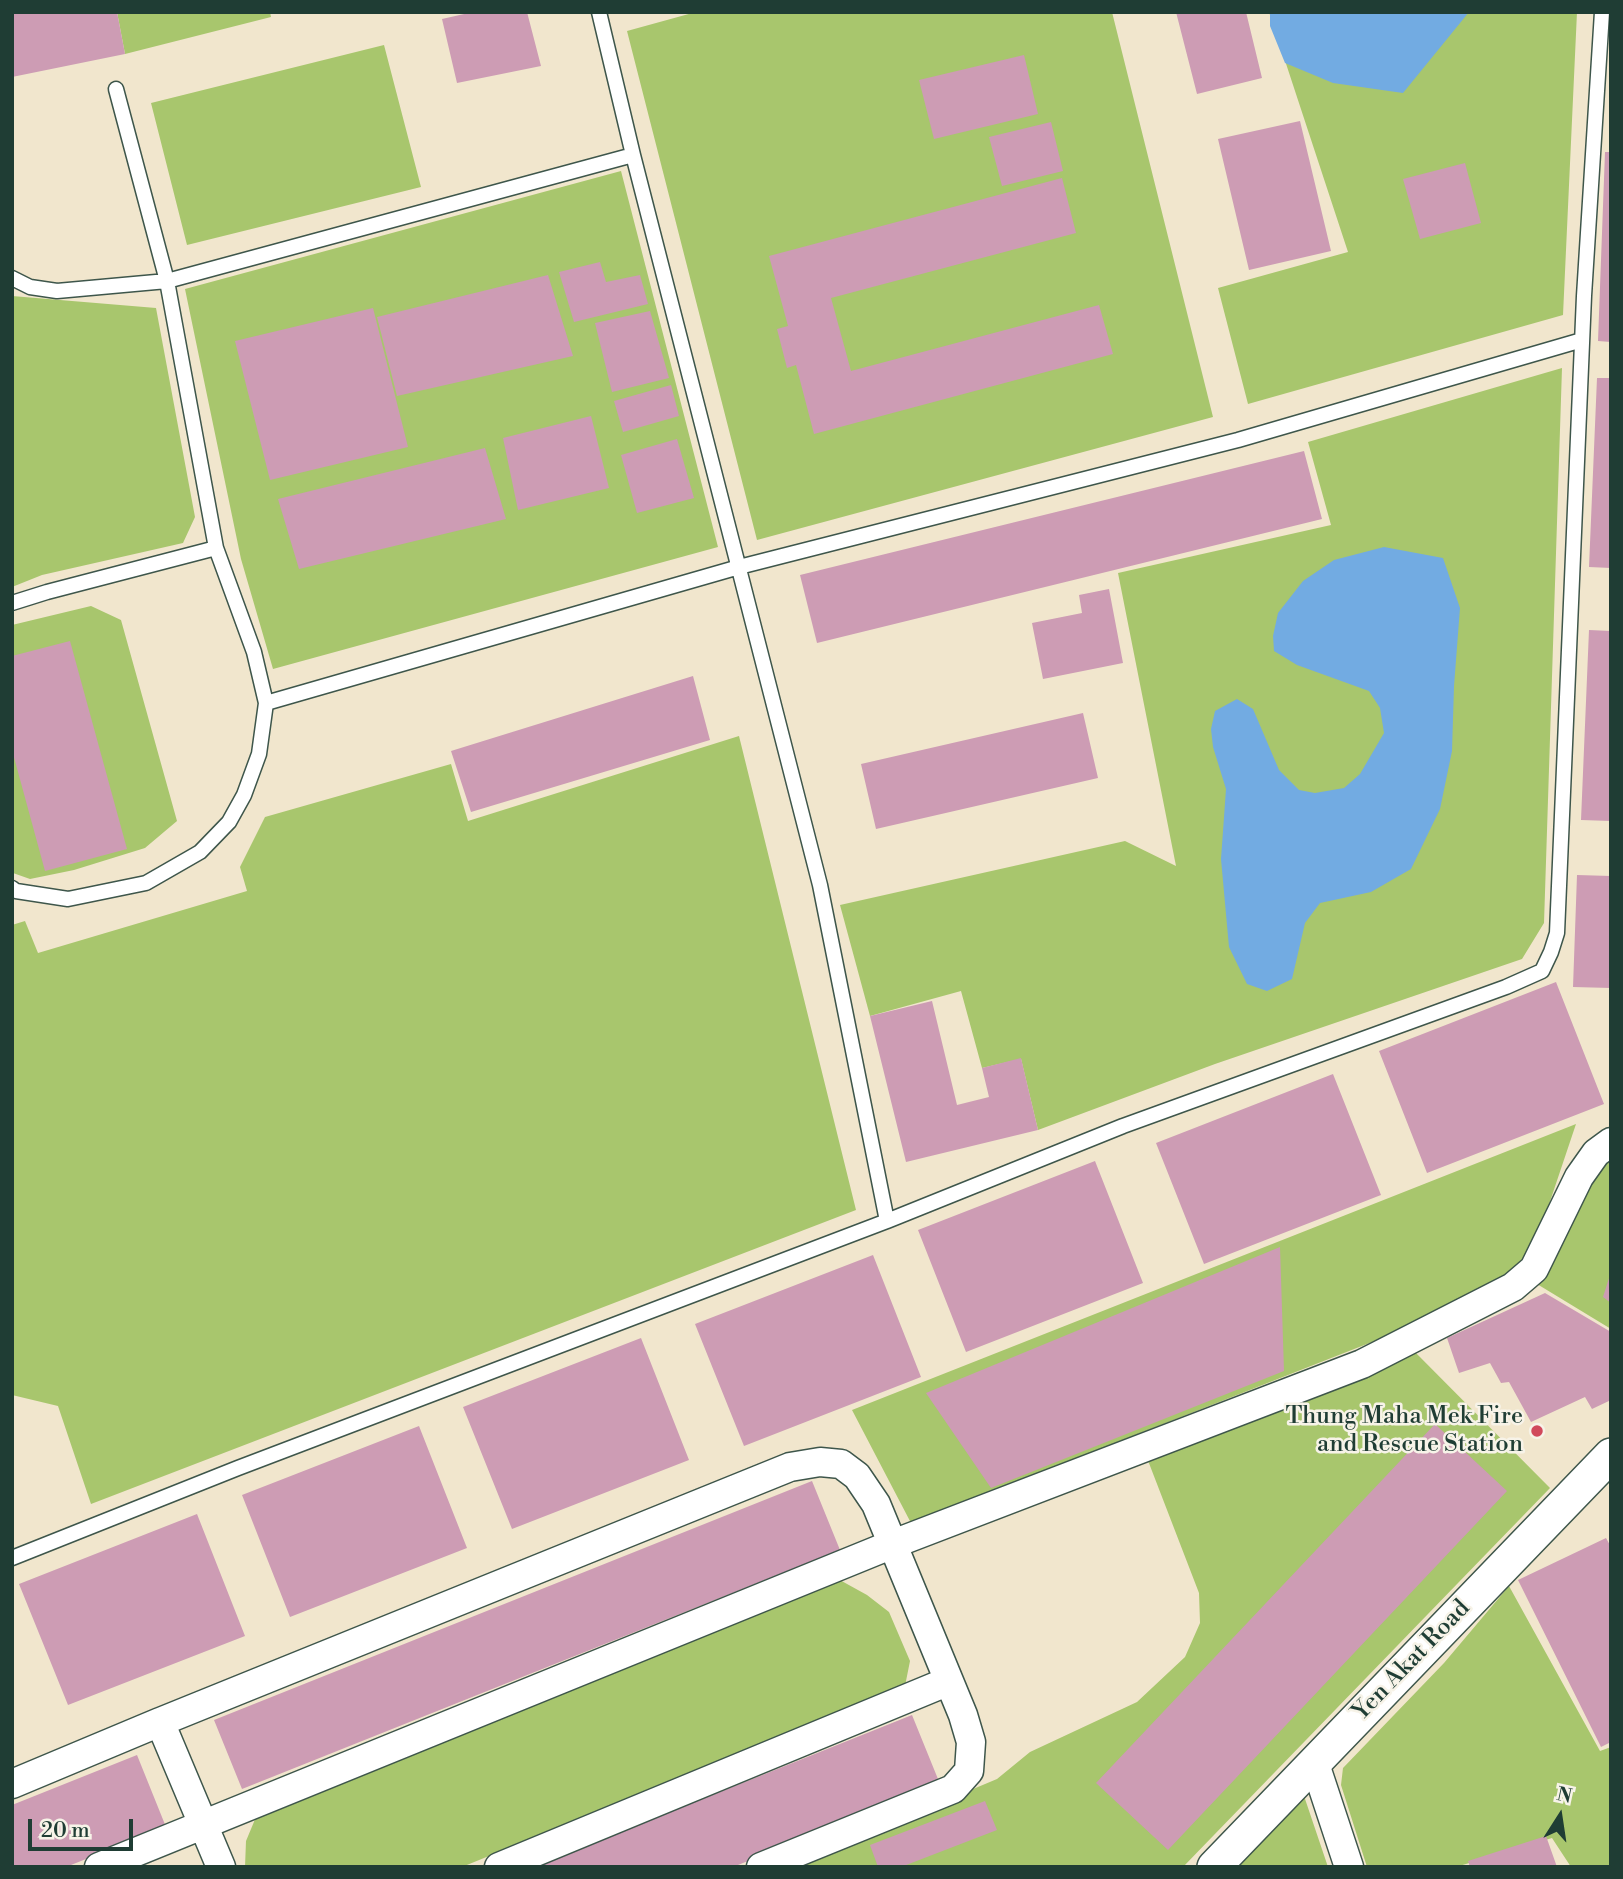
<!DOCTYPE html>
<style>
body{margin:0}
#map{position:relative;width:1623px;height:1879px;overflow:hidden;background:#f1e6cd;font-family:"Libre Bodoni",serif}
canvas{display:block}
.frame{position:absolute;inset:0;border:14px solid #1f3d34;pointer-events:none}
.north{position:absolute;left:1525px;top:1781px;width:70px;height:70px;-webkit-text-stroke:5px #f7f3e8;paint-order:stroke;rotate:12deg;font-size:19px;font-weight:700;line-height:28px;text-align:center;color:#1f3d34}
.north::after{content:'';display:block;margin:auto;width:24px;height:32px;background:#1f3d34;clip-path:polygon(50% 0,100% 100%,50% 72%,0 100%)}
.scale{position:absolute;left:28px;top:1819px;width:105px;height:32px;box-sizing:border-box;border:4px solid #1f3d34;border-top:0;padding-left:9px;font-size:21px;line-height:24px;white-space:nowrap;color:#1f3d34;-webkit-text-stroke:5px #f7f3e8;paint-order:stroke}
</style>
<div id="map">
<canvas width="1623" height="1879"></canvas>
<div class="frame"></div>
<div class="north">N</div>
<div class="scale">20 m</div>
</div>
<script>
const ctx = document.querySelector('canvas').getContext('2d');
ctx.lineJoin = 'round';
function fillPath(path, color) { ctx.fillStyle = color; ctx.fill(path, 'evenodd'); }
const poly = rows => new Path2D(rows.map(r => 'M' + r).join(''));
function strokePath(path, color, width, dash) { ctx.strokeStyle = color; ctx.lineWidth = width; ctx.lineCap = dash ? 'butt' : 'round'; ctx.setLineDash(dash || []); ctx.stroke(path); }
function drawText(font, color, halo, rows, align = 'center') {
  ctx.font = font + ' "Libre Bodoni",serif'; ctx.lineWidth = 5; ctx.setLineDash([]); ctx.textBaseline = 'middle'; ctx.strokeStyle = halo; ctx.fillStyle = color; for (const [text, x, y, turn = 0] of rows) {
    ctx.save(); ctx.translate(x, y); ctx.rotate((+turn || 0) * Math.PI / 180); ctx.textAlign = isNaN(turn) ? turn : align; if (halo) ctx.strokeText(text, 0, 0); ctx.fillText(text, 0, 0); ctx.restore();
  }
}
const green = poly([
 [117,12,270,12,271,17,125,54],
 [696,12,1112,12,1213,417,757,540,627,31],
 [1269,12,1577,12,1563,315,1248,404,1218,288,1348,252],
 [384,45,421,187,187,245,151,103],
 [621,171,718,547,273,669,241,559,185,289],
 [12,296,156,308,195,517,183,543,42,575,12,587],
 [1562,368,1544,923,1522,959,1215,1064,1038,1130,1021,1059,982,1068,961,991,870,1016,840,905,1125,841,1176,866,1118,573,1331,525,1308,442],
 [91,606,121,620,177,821,145,848,74,870,30,879,13,873,12,870,12,625],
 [739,736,856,1210,91,1504,58,1406,12,1395,12,925,25,921,38,953,247,891,240,867,265,817,451,764,468,821],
 [1576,1124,1531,1258,1507,1289,911,1523,852,1410],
 [1611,1160,1611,1329,1537,1284,1600,1169],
 [1413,1350,1550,1488,1183,1867,787,1867,997,1779,1030,1752,1137,1702,1185,1657,1200,1623,1199,1593,1147,1458],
 [838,1579,867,1595,889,1612,910,1661,905,1686,462,1867,245,1867,246,1841,256,1817],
 [1509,1586,1600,1751,1611,1747,1611,1867,1571,1867,1552,1838,1456,1867,1367,1867,1341,1785,1343,1768,1444,1663],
 [1302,1790,1328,1867,1233,1867]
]);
const water = poly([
 [1270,12,1469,12,1403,93,1333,83,1285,63,1270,26],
 [1384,547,1443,558,1460,608,1454,686,1452,751,1440,809,1411,869,1371,892,1320,903,1305,923,1292,979,1267,991,1247,984,1229,947,1221,859,1226,789,1213,747,1211,729,1215,711,1237,699,1253,709,1279,770,1299,790,1315,793,1344,788,1360,774,1384,733,1380,708,1369,691,1297,665,1274,651,1273,636,1278,613,1303,581,1334,560]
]);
const building = poly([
 [12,12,117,12,125,54,12,77],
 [473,12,527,12,541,66,457,83,442,19],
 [1176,12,1246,12,1262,78,1197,94],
 [1024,55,1038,114,934,139,919,80],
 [1300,121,1331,251,1249,270,1218,139],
 [1051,122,1063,171,1002,186,989,137],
 [1605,152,1611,152,1611,342,1598,341],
 [1465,163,1481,223,1420,239,1403,179],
 [1062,178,1076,233,831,298,851,371,1099,305,1113,354,814,434,796,365,787,368,777,329,788,326,769,256],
 [600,262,606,282,640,275,648,304,574,322,559,272],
 [548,275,573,356,397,396,377,317],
 [373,308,408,447,270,480,235,341],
 [650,311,669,378,612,392,595,323],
 [1597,378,1611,378,1611,568,1589,567],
 [671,385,679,416,623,432,614,401],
 [591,416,609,488,518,510,503,438],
 [677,439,694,498,637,513,621,455],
 [485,448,506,519,299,569,278,499],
 [1304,451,1322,519,817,643,800,575],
 [1109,589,1123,663,1043,679,1032,623,1082,613,1079,595],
 [1589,630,1611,631,1611,821,1581,820],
 [70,641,127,849,45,871,12,750,12,656],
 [693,676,710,740,471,812,451,751],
 [1083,713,1098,778,876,829,861,764],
 [1577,875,1611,876,1611,988,1573,987],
 [1556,982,1604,1104,1427,1173,1379,1051],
 [932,1001,957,1105,989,1097,982,1068,1021,1058,1038,1130,906,1162,870,1016],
 [1333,1074,1381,1195,1204,1264,1156,1143],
 [1095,1161,1143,1283,966,1352,918,1230],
 [1280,1247,1284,1371,991,1488,926,1393],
 [873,1255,921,1377,744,1446,695,1324],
 [1610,1275,1611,1275,1611,1303,1603,1297],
 [1545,1293,1611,1332,1611,1400,1592,1409,1585,1397,1531,1422,1509,1382,1501,1383,1490,1363,1459,1373,1447,1338],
 [641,1338,689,1460,512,1529,463,1407],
 [1435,1424,1507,1491,1168,1850,1096,1783],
 [419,1426,467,1548,290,1617,242,1495],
 [812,1481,840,1550,242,1789,214,1720],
 [197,1514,245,1636,68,1705,19,1584],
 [1606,1538,1611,1547,1611,1742,1601,1747,1518,1580],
 [912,1715,940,1784,733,1867,533,1867],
 [137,1755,166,1827,66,1867,12,1867,12,1805],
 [985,1801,997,1830,901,1867,878,1867,870,1845],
 [1546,1836,1557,1867,1470,1867,1468,1861]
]);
const service = poly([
 [599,12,633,155,820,885,887,1221,1123,1126,1506,987,1542,971,1551,952,1557,933,1584,296,1602,12],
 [116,89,167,281,216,548],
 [12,278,30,287,57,291,167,281,633,155],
 [12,603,47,592,216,548,254,652,266,703,259,754,244,795,229,822,200,852,146,883,68,899,16,891,12,888],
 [266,703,739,567,1238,440,1582,340],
 [12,1558,238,1468,887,1221]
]);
const minor = poly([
 [160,1722,790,1467,820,1462,841,1464,857,1476,876,1504,963,1715,971,1742,969,1771,953,1789,761,1867],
 [1314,1761,1349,1867],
 [12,1784,160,1722,221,1867],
 [99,1867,893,1544,1362,1364,1513,1287,1534,1269,1579,1177,1596,1153,1611,1142],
 [499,1867,949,1681]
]);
const tertiary = poly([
 [1214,1867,1611,1455]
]);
const markers = [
 [1537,1431,7,"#d1495b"]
];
const poiNames = [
 ["Thung Maha Mek Fire",1523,1417],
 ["and Rescue Station",1523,1445]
];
const streetNames = [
 ["Yen Akat Road",1412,1661,-46]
];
fillPath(green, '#a8c66d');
fillPath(water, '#72abe2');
fillPath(building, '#cd9cb4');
strokePath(service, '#3e564b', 17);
strokePath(minor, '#3e564b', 31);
strokePath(tertiary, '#3e564b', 36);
strokePath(service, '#fff', 14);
strokePath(minor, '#fff', 28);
strokePath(tertiary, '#fff', 33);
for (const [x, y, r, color] of markers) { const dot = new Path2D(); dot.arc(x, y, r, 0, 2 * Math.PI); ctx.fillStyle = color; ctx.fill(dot); strokePath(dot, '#f7f3e8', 2.5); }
drawText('24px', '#1f3d34', '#f7f3e8', poiNames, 'right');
drawText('24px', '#1f3d34', '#f7f3e8', streetNames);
</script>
